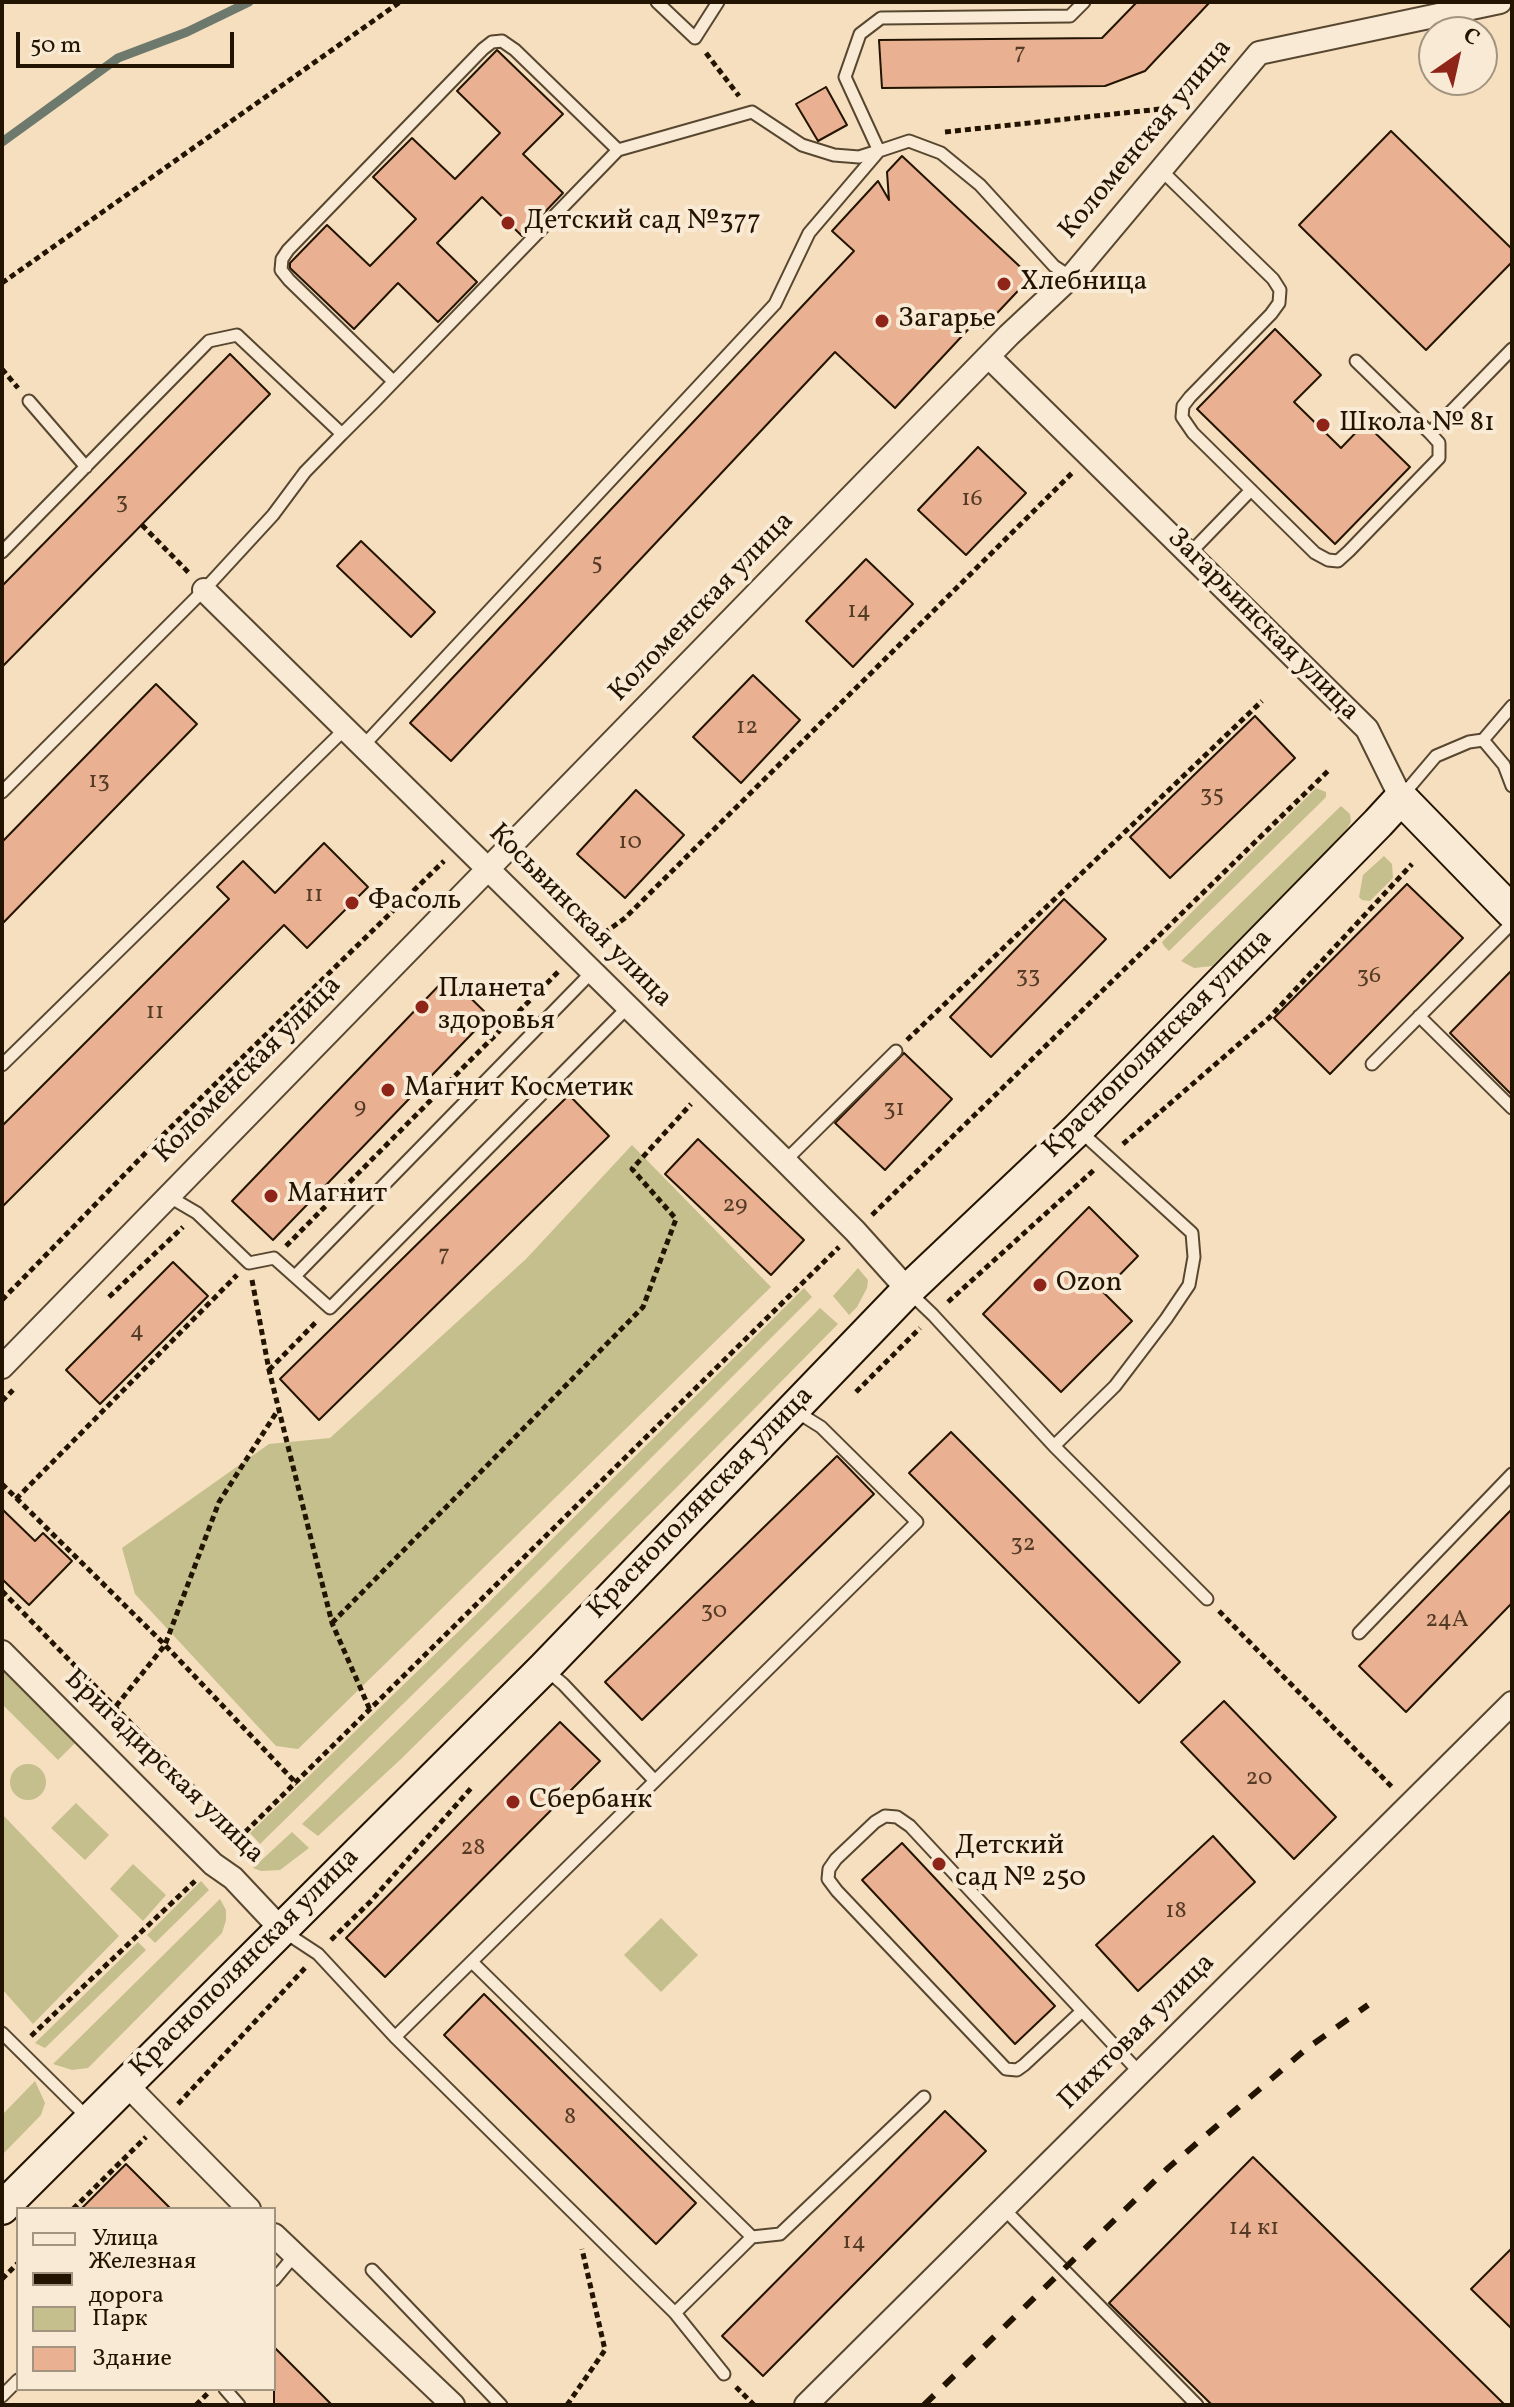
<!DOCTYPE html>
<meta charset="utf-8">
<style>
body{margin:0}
#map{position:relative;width:1514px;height:2407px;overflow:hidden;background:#f6dfbe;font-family:Vollkorn,serif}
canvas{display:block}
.frame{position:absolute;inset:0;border:4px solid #231401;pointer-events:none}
.legend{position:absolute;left:16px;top:2207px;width:260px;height:184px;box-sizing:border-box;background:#f9ead5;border:2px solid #a39480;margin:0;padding:10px 14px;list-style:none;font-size:24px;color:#231401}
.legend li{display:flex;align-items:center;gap:16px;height:40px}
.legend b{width:40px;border:2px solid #a39480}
.north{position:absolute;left:1418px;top:16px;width:80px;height:80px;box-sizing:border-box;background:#f9ead5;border:2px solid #a39480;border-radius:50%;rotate:34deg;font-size:22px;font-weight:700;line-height:32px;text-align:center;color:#231401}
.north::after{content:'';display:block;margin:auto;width:28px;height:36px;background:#8f2418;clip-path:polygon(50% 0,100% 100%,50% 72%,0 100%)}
.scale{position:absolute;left:16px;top:32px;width:218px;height:36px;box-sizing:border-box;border:4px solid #231401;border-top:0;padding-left:10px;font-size:24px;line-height:28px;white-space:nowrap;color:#231401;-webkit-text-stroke:6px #f9ead5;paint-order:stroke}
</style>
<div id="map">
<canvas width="1514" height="2407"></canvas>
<div class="frame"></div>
<ul class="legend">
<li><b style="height:10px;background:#f9ead5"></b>Улица</li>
<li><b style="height:10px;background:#231401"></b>Железная дорога</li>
<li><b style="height:22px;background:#c4bf8c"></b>Парк</li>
<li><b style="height:22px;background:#e9b092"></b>Здание</li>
</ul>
<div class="north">С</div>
<div class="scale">50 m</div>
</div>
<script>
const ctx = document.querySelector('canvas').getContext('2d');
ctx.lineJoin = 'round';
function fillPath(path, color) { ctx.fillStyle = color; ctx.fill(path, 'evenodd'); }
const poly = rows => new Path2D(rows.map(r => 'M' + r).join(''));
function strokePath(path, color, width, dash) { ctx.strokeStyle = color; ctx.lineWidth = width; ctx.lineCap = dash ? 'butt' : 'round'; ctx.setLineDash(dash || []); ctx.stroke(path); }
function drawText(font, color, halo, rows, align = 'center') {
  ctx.font = font + ' Vollkorn,serif'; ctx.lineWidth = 8; ctx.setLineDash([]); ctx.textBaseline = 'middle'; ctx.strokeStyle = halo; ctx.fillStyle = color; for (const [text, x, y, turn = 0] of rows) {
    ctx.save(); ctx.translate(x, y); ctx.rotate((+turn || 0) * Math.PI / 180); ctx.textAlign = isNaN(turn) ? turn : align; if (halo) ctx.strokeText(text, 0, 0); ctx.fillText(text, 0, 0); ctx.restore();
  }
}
const green = poly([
 [1316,788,1326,792,1326,797,1317,806,1169,951,1164,946,1162,942],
 [1341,806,1350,814,1351,822,1346,830,1326,854,1212,966,1194,968,1181,961],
 [1384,856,1392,864,1393,878,1370,901,1362,900,1359,897,1363,875],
 [632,1145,771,1287,298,1749,276,1746,135,1594,122,1548,269,1444,330,1438,526,1259],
 [858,1268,868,1280,867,1288,857,1307,849,1315,833,1296],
 [804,1288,812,1297,503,1606,260,1844,250,1833,488,1603],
 [820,1308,838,1324,677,1487,401,1759,318,1836,302,1824,539,1592],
 [2,1665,78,1740,58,1760,2,1704],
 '10 1782a18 18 0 1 1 36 0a18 18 0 1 1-36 0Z',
 [76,1803,109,1835,85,1860,51,1828],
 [2,1814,119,1936,33,2024,2,1989],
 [292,1832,309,1848,280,1870,261,1871,253,1868],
 [133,1864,166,1895,143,1921,110,1889],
 [201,1881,209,1890,155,1943,147,1935],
 [220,1899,226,1910,226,1920,222,1933,88,2068,72,2070,53,2064],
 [661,1918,698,1955,661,1992,624,1955],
 [138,1942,146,1950,45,2048,35,2043],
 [35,2081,45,2103,41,2115,2,2155,2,2115]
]);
const stream = poly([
 [2,142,118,58,187,32,249,2]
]);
const building = poly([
 [1137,2,1210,2,1145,71,1105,86,882,88,879,40,1102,38,1137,2],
 [497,50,563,114,523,154,563,193,522,236,482,197,437,243,477,282,438,322,398,283,354,329,290,268,290,263,327,225,370,266,416,219,373,177,412,138,455,179,500,133,457,91,497,50],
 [826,87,847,125,818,141,796,104,826,87],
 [1391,131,1512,249,1512,262,1426,350,1299,225,1391,131],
 [902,156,1031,277,983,328,976,321,895,408,835,352,451,761,410,723,854,251,832,231,878,181,889,200,887,172,902,156],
 [1275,329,1321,375,1294,402,1341,448,1365,423,1410,467,1335,544,1197,409,1275,329],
 [230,354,270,394,2,667,2,586,230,354],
 [978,447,1026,493,966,555,918,510,978,447],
 [361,541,435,612,411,637,337,566,361,541],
 [866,559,913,604,853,667,806,621,866,559],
 [753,675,800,720,741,783,693,737,753,675],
 [156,684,197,724,2,924,2,842,156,684],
 [1255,716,1295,758,1170,878,1130,837,1255,716],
 [636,790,684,835,625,898,577,854,636,790],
 [324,843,368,887,307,948,284,925,2,1207,2,1126,229,899,217,887,243,861,275,893,324,843],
 [1407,884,1463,938,1330,1074,1274,1018,1407,884],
 [1064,899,1106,939,991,1057,950,1017,1064,899],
 [1512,970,1512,1095,1450,1033,1512,970],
 [448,976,489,1016,273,1240,232,1201,448,976],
 [904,1053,952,1099,885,1170,835,1123,904,1053],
 [569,1095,609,1136,319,1420,280,1379,569,1095],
 [698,1139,804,1240,771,1275,665,1174,698,1139],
 [1089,1207,1138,1256,1103,1292,1132,1321,1061,1392,983,1314,1089,1207],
 [173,1262,208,1296,100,1404,66,1370,173,1262],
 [951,1432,1180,1662,1139,1703,909,1473,951,1432],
 [837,1456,874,1494,642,1720,605,1682,837,1456],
 [2,1509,35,1541,43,1533,72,1561,29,1605,2,1579,2,1509],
 [1512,1509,1512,1603,1406,1712,1359,1666,1512,1509],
 [1224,1701,1336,1817,1294,1859,1181,1742,1224,1701],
 [560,1722,600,1761,385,1977,346,1938,560,1722],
 [1213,1836,1255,1882,1138,1991,1096,1945,1213,1836],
 [902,1843,1055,2006,1015,2044,862,1880,902,1843],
 [484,1994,696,2203,656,2244,444,2035,484,1994],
 [945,2111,986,2151,763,2376,722,2336,945,2111],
 [1253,2157,1505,2405,1212,2405,1109,2303,1253,2157],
 [126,2164,171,2209,81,2209,126,2164],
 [1512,2248,1512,2329,1471,2289,1512,2248],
 [274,2347,332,2405,274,2405,274,2347]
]);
const path = poly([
 [706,53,739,96],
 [945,132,1170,108],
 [2,283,400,2],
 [2,369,18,388],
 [142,525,190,574],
 [596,939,625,918,1074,471],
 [907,1040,1262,701],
 [1123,1144,1269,1018,1412,864],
 [872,1215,1329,770],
 [286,1246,558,972],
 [252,1280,269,1370,332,1623,370,1710],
 [109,1297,183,1227],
 [2,1300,166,1132,444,861],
 [948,1302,1095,1169],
 [269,1370,318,1320],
 [856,1392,920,1328],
 [2,1401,13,1390],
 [2,1484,165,1645,297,1784],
 [16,1499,237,1275],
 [2,1591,241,1836,256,1855],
 [1219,1611,1392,1787],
 [332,1623,643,1307,676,1219,632,1169,691,1104],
 [116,1706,165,1645,219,1502,278,1410],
 [231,1846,839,1247],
 [331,1940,370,1902,473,1786],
 [31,2036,195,1881],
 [178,2104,305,1968],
 [73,2209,146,2137],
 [2,2279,18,2263],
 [736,2387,754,2405],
 [196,2405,208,2393],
 [567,2405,605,2350,582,2249]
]);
const service = poly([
 [657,2,695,38,718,2],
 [618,150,752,112,802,145,834,155,859,157,878,151],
 [1161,170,1273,279,1280,290,1279,303,1271,314,1190,397,1183,406,1182,417,1193,433,1251,490,1315,553,1328,560,1338,561,1349,551,1439,458,1439,443,1430,433,1356,361],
 [1071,277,1054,266,980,185,941,153,909,141,879,151,845,77,860,34,881,18,1070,16,1084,2],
 [29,401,86,467],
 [1430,433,1512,349],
 [342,434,374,402,618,150,515,50,502,41,492,42,483,49,288,250,282,259,281,270,289,280,393,381],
 [2,552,209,341,237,335,342,434,305,472,273,515,204,590,2,792],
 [1189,554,1251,490],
 [1483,740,1504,765,1512,786],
 [363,746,775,304,809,233,879,151],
 [1402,796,1436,756,1469,742,1483,740,1512,706],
 [1419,1016,1512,1108],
 [1372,1064,1512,923],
 [2,1065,345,729],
 [785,1161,896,1051],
 [168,1196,197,1213,249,1263,274,1258,330,1308,628,1007],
 [295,1276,592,972],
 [908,1291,933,1315,1054,1446,1207,1599],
 [1054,1446,1115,1386,1166,1319,1189,1285,1194,1257,1192,1233,1080,1131],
 [1359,1633,1512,1474],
 [655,1781,917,1522,821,1427,797,1412],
 [283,1931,318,1954,395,2037,675,2313,752,2237,780,2234,924,2097],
 [472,1962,752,2237],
 [1082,2011,1024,2065,1017,2070,1006,2069,837,1891,828,1879,829,1869,836,1859,875,1822,885,1816,897,1817,910,1826,1140,2073],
 [2,2033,87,2117],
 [395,2037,655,1781,563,1684,544,1668],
 [1004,2209,1197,2405],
 [372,2270,501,2405],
 [274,2280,294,2256],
 [675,2313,724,2374],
 [225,2389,239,2405],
 [2,2396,18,2380]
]);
const minor = poly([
 [989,357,1367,729,1401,798],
 [204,590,785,1161,855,1231,908,1290],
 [2,1367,1009,335,1071,277,1259,53,1500,2],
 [2,1652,213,1864,233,1878,281,1929],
 [126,2084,249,2209],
 [274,2235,453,2405],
 [806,2405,1512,1703]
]);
const secondary = poly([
 [2,2208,544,1668,908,1290,1078,1129,1378,823,1401,798,1512,912]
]);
const rail = poly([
 [924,2405,1168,2168,1306,2049,1368,2005]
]);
const markers = [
 [508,223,8,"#8f2418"],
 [1004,284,8,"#8f2418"],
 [882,321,8,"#8f2418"],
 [1323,425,8,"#8f2418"],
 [352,903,8,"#8f2418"],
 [422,1007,8,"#8f2418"],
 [388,1090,8,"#8f2418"],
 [271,1196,8,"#8f2418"],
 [1040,1285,8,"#8f2418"],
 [513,1802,8,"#8f2418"],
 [939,1864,8,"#8f2418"]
];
const numberNames = [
 ["7",1020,55],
 ["16",972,501],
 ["3",122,504],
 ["5",597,565],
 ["14",859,613],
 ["12",747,729],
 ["13",99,783],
 ["35",1212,797],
 ["10",630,844],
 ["11",314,897],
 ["33",1028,978],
 ["36",1369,978],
 ["11",155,1014],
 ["9",360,1109],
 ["31",894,1111],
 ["29",735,1207],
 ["7",444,1257],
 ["4",137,1333],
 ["32",1023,1546],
 ["30",714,1613],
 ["24А",1447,1622],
 ["20",1259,1780],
 ["28",473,1850],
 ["18",1176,1913],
 ["8",570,2119],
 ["14 к1",1254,2230],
 ["14",854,2244]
];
const streetNames = [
 ["Коломенская улица",1147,140,-50],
 ["Коломенская улица",703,608,-46],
 ["Загарьинская улица",1262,626,45],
 ["Косьвинская улица",579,917,45],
 ["Краснополянская улица",1159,1045,-45],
 ["Коломенская улица",249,1071,-45],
 ["Краснополянская улица",702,1504,-46],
 ["Бригадирская улица",163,1768,44],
 ["Краснополянская улица",246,1964,-45],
 ["Пихтовая улица",1138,2033,-45]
];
const poiNames = [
 ["Детский сад №377",524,223],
 ["Хлебница",1020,284],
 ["Загарье",898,321],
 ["Школа № 81",1339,425],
 ["Фасоль",368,903],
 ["Планета",438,991],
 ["здоровья",438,1023],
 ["Магнит Косметик",404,1090],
 ["Магнит",287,1196],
 ["Ozon",1056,1285],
 ["Сбербанк",529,1802],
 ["Детский",955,1848],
 ["сад № 250",955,1880]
];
fillPath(green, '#c4bf8c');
strokePath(stream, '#6c796c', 9);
fillPath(building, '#e9b092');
strokePath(building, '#231401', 2);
strokePath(service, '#584730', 15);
strokePath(minor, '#584730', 26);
strokePath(secondary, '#231401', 36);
strokePath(path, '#231401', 5, [6, 4]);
strokePath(service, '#f9ead5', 11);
strokePath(minor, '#f9ead5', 22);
strokePath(secondary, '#f9ead5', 32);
strokePath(rail, '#231401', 6, [14, 14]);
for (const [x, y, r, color] of markers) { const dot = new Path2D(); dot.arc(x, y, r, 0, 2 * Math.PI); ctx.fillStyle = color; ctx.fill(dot); strokePath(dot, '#f9ead5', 3); }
drawText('24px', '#543b25', null, numberNames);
drawText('28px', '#231401', '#f9ead5', streetNames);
drawText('28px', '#231401', '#f9ead5', poiNames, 'left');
</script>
